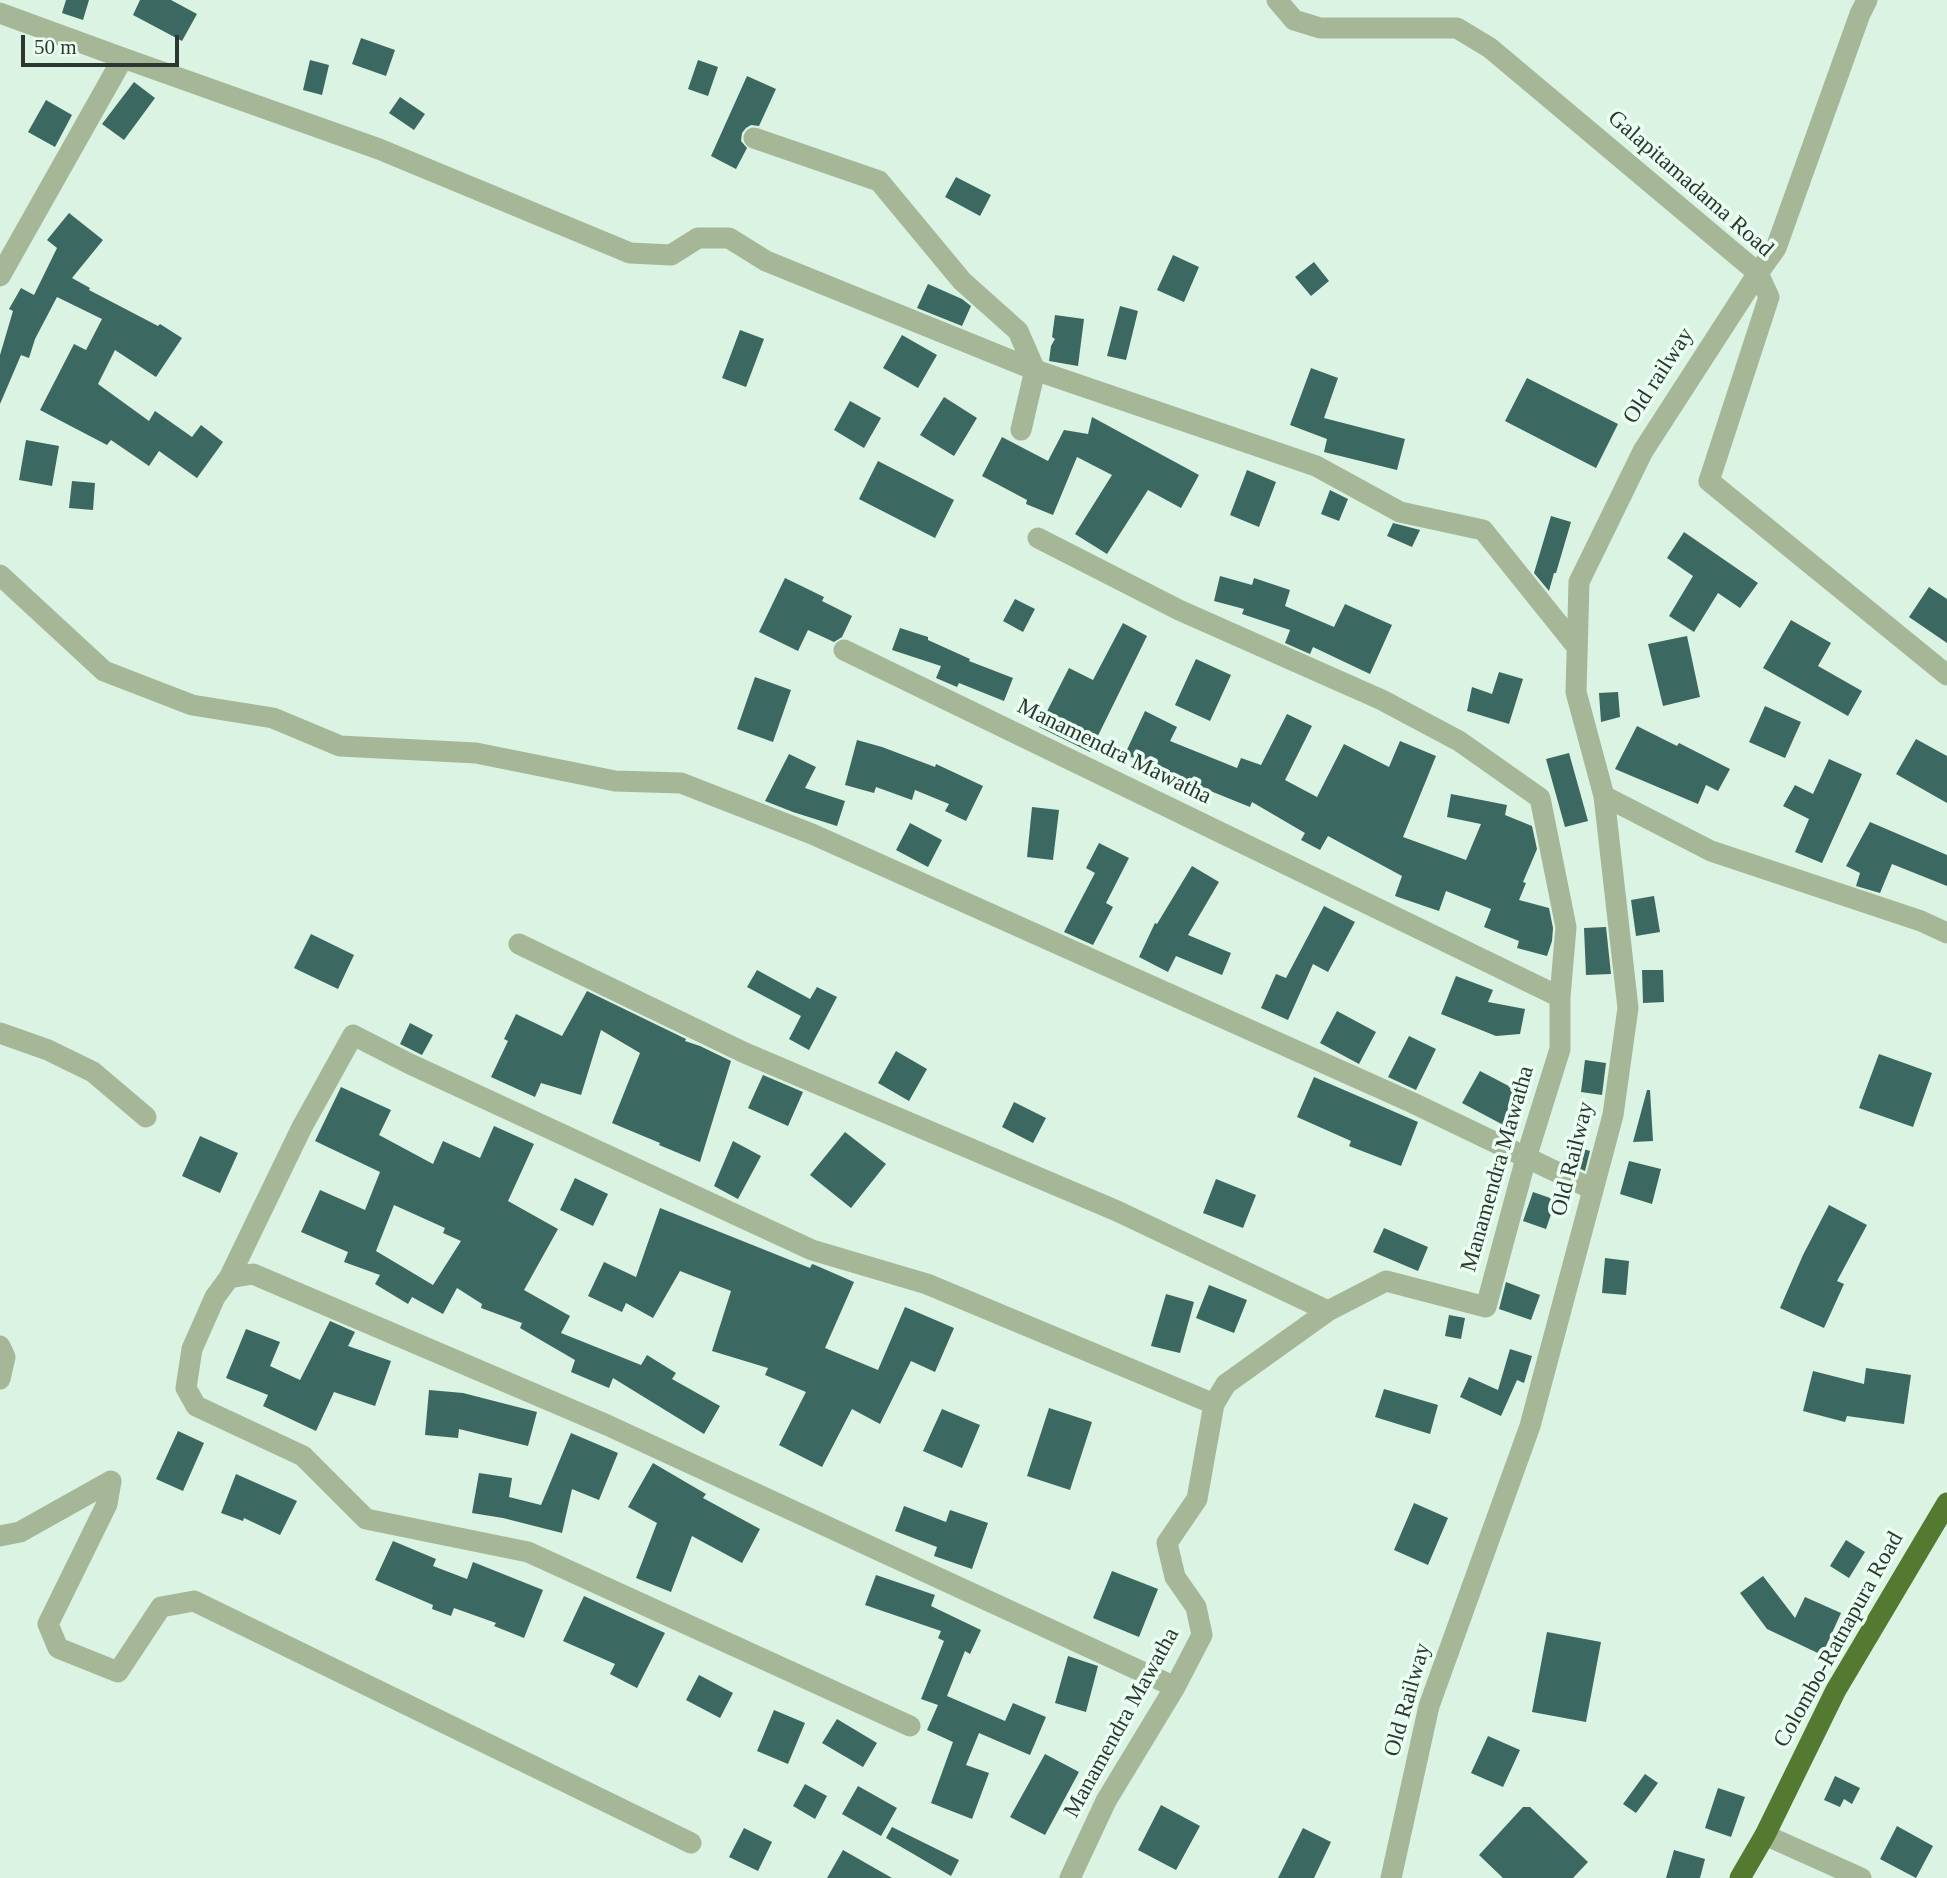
<!DOCTYPE html>
<style>
body{margin:0}
#map{position:relative;width:1947px;height:1878px;overflow:hidden;background:#daf3e2;font-family:Georgia,serif}
canvas{display:block}
.scale{position:absolute;left:21px;top:35px;width:158px;height:32px;box-sizing:border-box;border:4px solid #2d3731;border-top:0;padding-left:9px;font-size:21px;line-height:24px;white-space:nowrap;color:#2d3731;-webkit-text-stroke:5px #eafff1;paint-order:stroke}
</style>
<div id="map">
<canvas width="1947" height="1878"></canvas>
<div class="scale">50 m</div>
</div>
<script>
const ctx = document.querySelector('canvas').getContext('2d');
ctx.lineJoin = 'round';
function fillPath(path, color) { ctx.fillStyle = color; ctx.fill(path, 'evenodd'); }
const poly = rows => new Path2D(rows.map(r => 'M' + r).join(''));
function strokePath(path, color, width, dash) { ctx.strokeStyle = color; ctx.lineWidth = width; ctx.lineCap = dash ? 'butt' : 'round'; ctx.setLineDash(dash || []); ctx.stroke(path); }
function drawText(font, color, halo, rows, align = 'center') {
  ctx.font = font + ' Georgia,serif'; ctx.lineWidth = 7; ctx.setLineDash([]); ctx.textBaseline = 'middle'; ctx.strokeStyle = halo; ctx.fillStyle = color; for (const [text, x, y, turn = 0] of rows) {
    ctx.save(); ctx.translate(x, y); ctx.rotate((+turn || 0) * Math.PI / 180); ctx.textAlign = isNaN(turn) ? turn : align; if (halo) ctx.strokeText(text, 0, 0); ctx.fillText(text, 0, 0); ctx.restore();
  }
}
const building = poly([
 [66,0,89,0,83,20,62,13],
 [140,0,171,0,197,14,182,41,133,15],
 [361,38,395,50,386,76,352,64],
 [310,60,329,65,322,95,303,90],
 [698,60,718,67,708,96,688,89],
 [747,76,776,89,759,126,751,125,746,128,742,133,741,141,747,148,736,169,711,156],
 [134,82,155,98,124,140,102,124],
 [400,97,425,114,414,130,389,113],
 [46,100,72,115,55,147,28,132],
 [956,177,991,195,980,216,945,197],
 [69,213,103,240,72,278,90,288,89,290,158,326,160,324,182,338,156,377,115,350,98,384,149,421,155,411,192,437,201,425,223,442,197,478,159,451,149,466,111,440,107,445,40,410,74,344,86,350,102,319,57,297,35,339,29,358,21,355,0,404,0,355,13,311,9,309,21,288,34,295,57,248,47,240],
 [1173,255,1199,267,1184,302,1157,290],
 [1314,262,1329,281,1311,296,1295,277],
 [928,284,962,299,971,306,962,326,917,308],
 [1120,306,1138,311,1126,360,1107,356],
 [1055,315,1084,319,1078,366,1049,361,1051,346,1055,339,1052,337],
 [740,330,764,339,746,387,722,378],
 [902,335,937,355,918,388,883,368],
 [1311,368,1338,378,1324,418,1405,439,1397,470,1324,452,1327,439,1290,425],
 [1527,378,1618,424,1596,468,1505,421],
 [944,397,977,418,954,456,920,435],
 [850,401,881,418,864,448,834,430],
 [1092,417,1199,475,1181,508,1148,490,1107,554,1075,534,1112,475,1077,457,1053,515,1026,504,1027,500,982,476,1002,437,1048,461,1064,430,1088,434],
 [26,440,59,446,52,486,19,480],
 [878,461,954,500,935,538,859,499],
 [1247,470,1276,482,1259,527,1230,515],
 [72,481,95,483,93,510,69,508],
 [1330,490,1348,499,1339,521,1321,514],
 [1551,516,1571,522,1556,573,1554,573,1549,591,1534,573],
 [1393,523,1420,530,1412,547,1387,536],
 [1684,532,1758,583,1740,608,1718,593,1694,632,1669,616,1693,576,1667,558],
 [1220,576,1252,585,1254,578,1290,590,1285,606,1334,627,1345,604,1392,625,1370,674,1313,647,1310,654,1285,643,1290,630,1242,614,1244,609,1214,601],
 [785,578,824,597,822,601,852,616,842,637,834,642,808,630,798,651,759,632],
 [1929,587,1947,599,1947,643,1909,617],
 [1015,599,1035,609,1023,632,1003,621],
 [1791,620,1831,643,1818,666,1862,691,1848,716,1763,668],
 [1123,623,1147,636,1090,752,1039,727,1069,668,1093,680],
 [900,628,928,637,928,640,970,659,969,661,1013,678,1004,701,959,683,957,687,936,678,941,666,892,650],
 [1687,636,1700,697,1663,706,1648,644],
 [1196,659,1231,675,1210,721,1175,705],
 [1499,672,1523,679,1509,724,1467,711,1472,687,1492,694],
 [755,677,791,690,773,742,737,729],
 [1618,692,1620,717,1601,722,1599,693],
 [1765,706,1801,722,1785,758,1749,742],
 [1145,711,1177,727,1170,741,1237,768,1241,758,1261,765,1287,714,1312,726,1285,780,1317,797,1344,744,1389,767,1400,741,1436,756,1403,837,1466,860,1481,824,1447,817,1451,794,1507,805,1505,815,1532,826,1537,849,1523,882,1526,883,1519,900,1549,908,1553,928,1552,941,1547,956,1517,948,1519,941,1484,927,1491,909,1446,891,1439,911,1395,896,1402,876,1328,836,1320,850,1301,840,1305,833,1252,802,1250,807,1208,790,1205,799,1174,787,1177,778,1125,754],
 [1637,726,1677,746,1679,743,1730,769,1718,791,1706,785,1698,804,1615,769],
 [1916,739,1947,756,1947,803,1896,774],
 [857,740,882,747,935,767,936,764,983,786,966,821,945,811,949,804,915,790,912,800,876,787,874,793,845,785],
 [1569,753,1588,821,1565,827,1546,759],
 [789,754,816,767,805,788,845,801,837,826,793,812,765,801],
 [1829,759,1862,774,1822,863,1795,852,1809,819,1783,806,1795,785,1813,794],
 [1032,807,1059,810,1053,860,1027,857],
 [1870,822,1947,855,1947,886,1892,864,1880,893,1856,886,1860,873,1846,866],
 [910,823,942,840,928,867,896,850],
 [1099,843,1129,858,1106,903,1113,907,1093,945,1064,932,1095,873,1086,868],
 [1192,866,1219,882,1188,935,1231,953,1222,975,1176,956,1168,972,1139,957,1155,923,1157,924],
 [1654,896,1660,932,1636,936,1631,900],
 [1324,906,1355,922,1328,972,1313,964,1288,1020,1261,1008,1276,974,1286,978],
 [1606,927,1611,974,1586,975,1584,928],
 [311,934,354,955,338,989,294,968],
 [757,970,810,999,817,987,837,997,809,1050,789,1039,801,1016,747,987],
 [1642,970,1663,970,1664,1002,1643,1003],
 [1456,976,1493,990,1488,1002,1525,1009,1520,1034,1496,1036,1441,1014],
 [587,991,686,1039,685,1041,700,1046,731,1061,700,1162,659,1145,660,1143,612,1123,640,1053,601,1030,581,1095,541,1083,535,1097,491,1077,508,1041,504,1039,516,1014,562,1036],
 [1337,1011,1376,1032,1359,1064,1320,1043],
 [410,1023,433,1035,422,1055,400,1044],
 [1409,1036,1436,1049,1416,1090,1388,1077],
 [896,1051,927,1069,909,1101,878,1083],
 [1879,1054,1932,1073,1913,1127,1859,1108],
 [1585,1060,1606,1063,1602,1095,1581,1092],
 [1480,1071,1526,1095,1509,1128,1462,1103],
 [763,1075,803,1092,788,1126,748,1108],
 [1314,1077,1418,1122,1401,1166,1349,1146,1351,1141,1297,1117],
 [341,1087,391,1110,379,1135,433,1164,443,1141,480,1158,494,1126,534,1144,508,1201,558,1229,524,1290,570,1316,561,1333,641,1365,647,1355,676,1373,672,1379,720,1406,704,1434,613,1378,609,1388,571,1372,575,1360,520,1328,522,1323,481,1308,482,1304,457,1288,443,1314,412,1297,408,1304,375,1284,380,1275,344,1262,348,1252,301,1232,320,1190,365,1210,380,1172,315,1141],
 [394,1205,445,1228,443,1233,461,1241,433,1285,376,1251],
 [1647,1090,1650,1090,1653,1141,1633,1142],
 [1014,1102,1046,1118,1033,1143,1002,1127],
 [845,1132,886,1164,851,1208,810,1175],
 [200,1136,238,1153,220,1193,182,1176],
 [733,1141,761,1156,738,1199,714,1186],
 [1570,1145,1590,1151,1585,1171,1564,1161],
 [1629,1161,1661,1169,1652,1204,1620,1194],
 [575,1178,608,1194,593,1226,560,1210],
 [1216,1179,1256,1195,1243,1228,1203,1213],
 [1533,1192,1556,1200,1546,1229,1523,1221],
 [1829,1205,1867,1225,1837,1281,1844,1284,1824,1328,1780,1308,1803,1255],
 [660,1208,810,1268,812,1264,815,1265,854,1282,825,1348,878,1370,905,1307,954,1328,935,1372,911,1361,880,1424,852,1409,822,1467,779,1445,806,1392,765,1375,768,1368,712,1351,731,1291,680,1271,653,1318,626,1303,622,1312,588,1296,604,1262,636,1277],
 [1384,1228,1428,1247,1418,1271,1373,1252],
 [1605,1258,1629,1261,1626,1295,1602,1293],
 [1506,1282,1540,1295,1531,1320,1499,1309],
 [1209,1285,1247,1300,1234,1333,1196,1318],
 [1166,1294,1194,1302,1180,1353,1151,1346],
 [1449,1315,1465,1318,1461,1339,1445,1336],
 [330,1321,355,1332,348,1346,391,1361,375,1406,334,1392,316,1431,263,1406,268,1395,226,1378,246,1329,280,1342,270,1366,300,1380],
 [1510,1349,1532,1356,1524,1383,1517,1380,1501,1416,1460,1397,1469,1377,1498,1390],
 [1866,1368,1911,1375,1904,1424,1847,1416,1845,1422,1803,1411,1813,1371,1864,1384],
 [1384,1389,1438,1405,1430,1434,1375,1417],
 [429,1390,463,1393,537,1412,528,1446,459,1429,458,1438,425,1435],
 [1049,1408,1092,1422,1070,1490,1027,1476],
 [942,1409,980,1425,962,1468,923,1451],
 [178,1431,204,1443,183,1491,156,1479],
 [571,1433,618,1453,599,1500,572,1489,562,1533,503,1518,472,1513,479,1473,512,1478,509,1497,541,1505],
 [653,1463,706,1494,703,1498,760,1529,742,1563,692,1536,671,1592,636,1578,657,1523,628,1507],
 [236,1474,297,1501,280,1535,244,1518,243,1521,221,1513],
 [1414,1503,1448,1518,1428,1565,1394,1550],
 [904,1506,946,1522,950,1510,988,1523,972,1569,934,1556,937,1547,895,1531],
 [1846,1540,1865,1552,1849,1578,1830,1566],
 [393,1541,436,1559,433,1566,467,1579,473,1562,543,1590,524,1638,494,1626,496,1623,454,1608,451,1616,432,1609,433,1605,375,1580],
 [1112,1571,1158,1589,1139,1637,1093,1618],
 [876,1575,935,1595,931,1606,981,1630,970,1654,965,1651,947,1696,1005,1721,1013,1703,1046,1717,1030,1755,979,1733,966,1765,989,1773,972,1819,931,1803,953,1742,927,1730,938,1705,921,1699,944,1641,938,1638,941,1631,865,1605],
 [1763,1576,1795,1618,1805,1597,1841,1613,1822,1655,1767,1629,1740,1593],
 [584,1596,665,1633,637,1688,610,1674,615,1664,563,1641],
 [1547,1632,1601,1642,1586,1722,1532,1712],
 [1068,1656,1098,1666,1086,1712,1055,1703],
 [699,1675,733,1693,720,1718,686,1700],
 [774,1710,805,1723,788,1764,757,1751],
 [837,1719,877,1743,863,1767,822,1743],
 [1488,1736,1520,1750,1503,1787,1471,1773],
 [1045,1754,1079,1772,1045,1835,1010,1817],
 [1645,1774,1658,1783,1636,1813,1623,1804],
 [1835,1776,1860,1788,1852,1804,1844,1799,1840,1807,1824,1800],
 [805,1784,827,1796,815,1819,793,1806],
 [858,1786,897,1808,881,1836,842,1814],
 [1718,1788,1745,1797,1731,1837,1705,1828],
 [1161,1805,1200,1826,1176,1870,1138,1850],
 [1523,1807,1530,1807,1588,1862,1573,1878,1503,1878,1479,1855],
 [1897,1826,1933,1846,1916,1878,1880,1859],
 [892,1827,959,1860,951,1876,886,1838],
 [744,1828,772,1842,758,1871,729,1857],
 [1303,1828,1331,1842,1314,1878,1278,1878],
 [843,1850,892,1878,827,1878],
 [1674,1850,1705,1859,1700,1878,1666,1878]
]);
const minor = poly([
 [1277,0,1294,20,1320,28,1457,28,1490,48,1758,273,1769,297,1709,481,1947,675],
 [0,13,123,58,379,149,630,253,671,255,698,238,729,238,766,261,1035,370,1316,466,1400,512,1483,530,1577,647],
 [754,138,879,181,962,281,1018,331,1035,370,1021,430],
 [0,276,123,58],
 [1038,538,1179,610,1382,700,1459,741,1540,798,1566,927,1560,997],
 [0,575,104,671,192,705,273,718,340,746,476,753,615,781,681,783,812,834,1413,1103,1592,1189],
 [844,650,1560,997,1560,1049,1526,1158,1486,1307,1386,1281,1328,1311,1226,1384,1214,1404,1197,1499,1167,1543,1175,1577,1196,1607,1202,1635,1175,1687,1106,1801,1070,1878],
 [1604,796,1576,692,1579,582,1643,451,1758,273,1776,248,1860,14,1867,0],
 [519,944,745,1053,1117,1211,1328,1311],
 [0,1033,48,1050,93,1072,146,1117],
 [229,1278,302,1127,353,1035,410,1064,812,1250,927,1284,1214,1404],
 [0,1346,5,1357,0,1379],
 [0,1536,20,1532,111,1481,107,1504,48,1624,58,1648,118,1672,161,1607,194,1601,691,1843],
 [910,1726,528,1552,366,1519,303,1456,196,1406,186,1388,192,1349,215,1297,229,1278,253,1274,607,1425,1175,1687],
 [1765,1835,1861,1878],
 [1391,1878,1429,1706,1530,1426,1613,1115,1628,1008,1604,796,1711,851,1921,921,1947,933]
]);
const highway = poly([
 [1740,1878,1765,1835,1836,1690,1947,1503]
]);
const streetNames = [
 ["Galapitamadama Road",1690,184,41],
 ["Old railway",1659,376,-57],
 ["Manamendra Mawatha",1114,752,26],
 ["Old Railway",1573,1159,-76],
 ["Manamendra Mawatha",1498,1169,-74],
 ["Colombo-Ratnapura Road",1839,1640,-61],
 ["Old Railway",1408,1700,-74],
 ["Manamendra Mawatha",1122,1723,-61]
];
fillPath(building, '#3b6860');
strokePath(minor, '#a5b797', 21);
strokePath(highway, '#547930', 21);
drawText('23px', '#2d3731', '#eafff1', streetNames);
</script>
